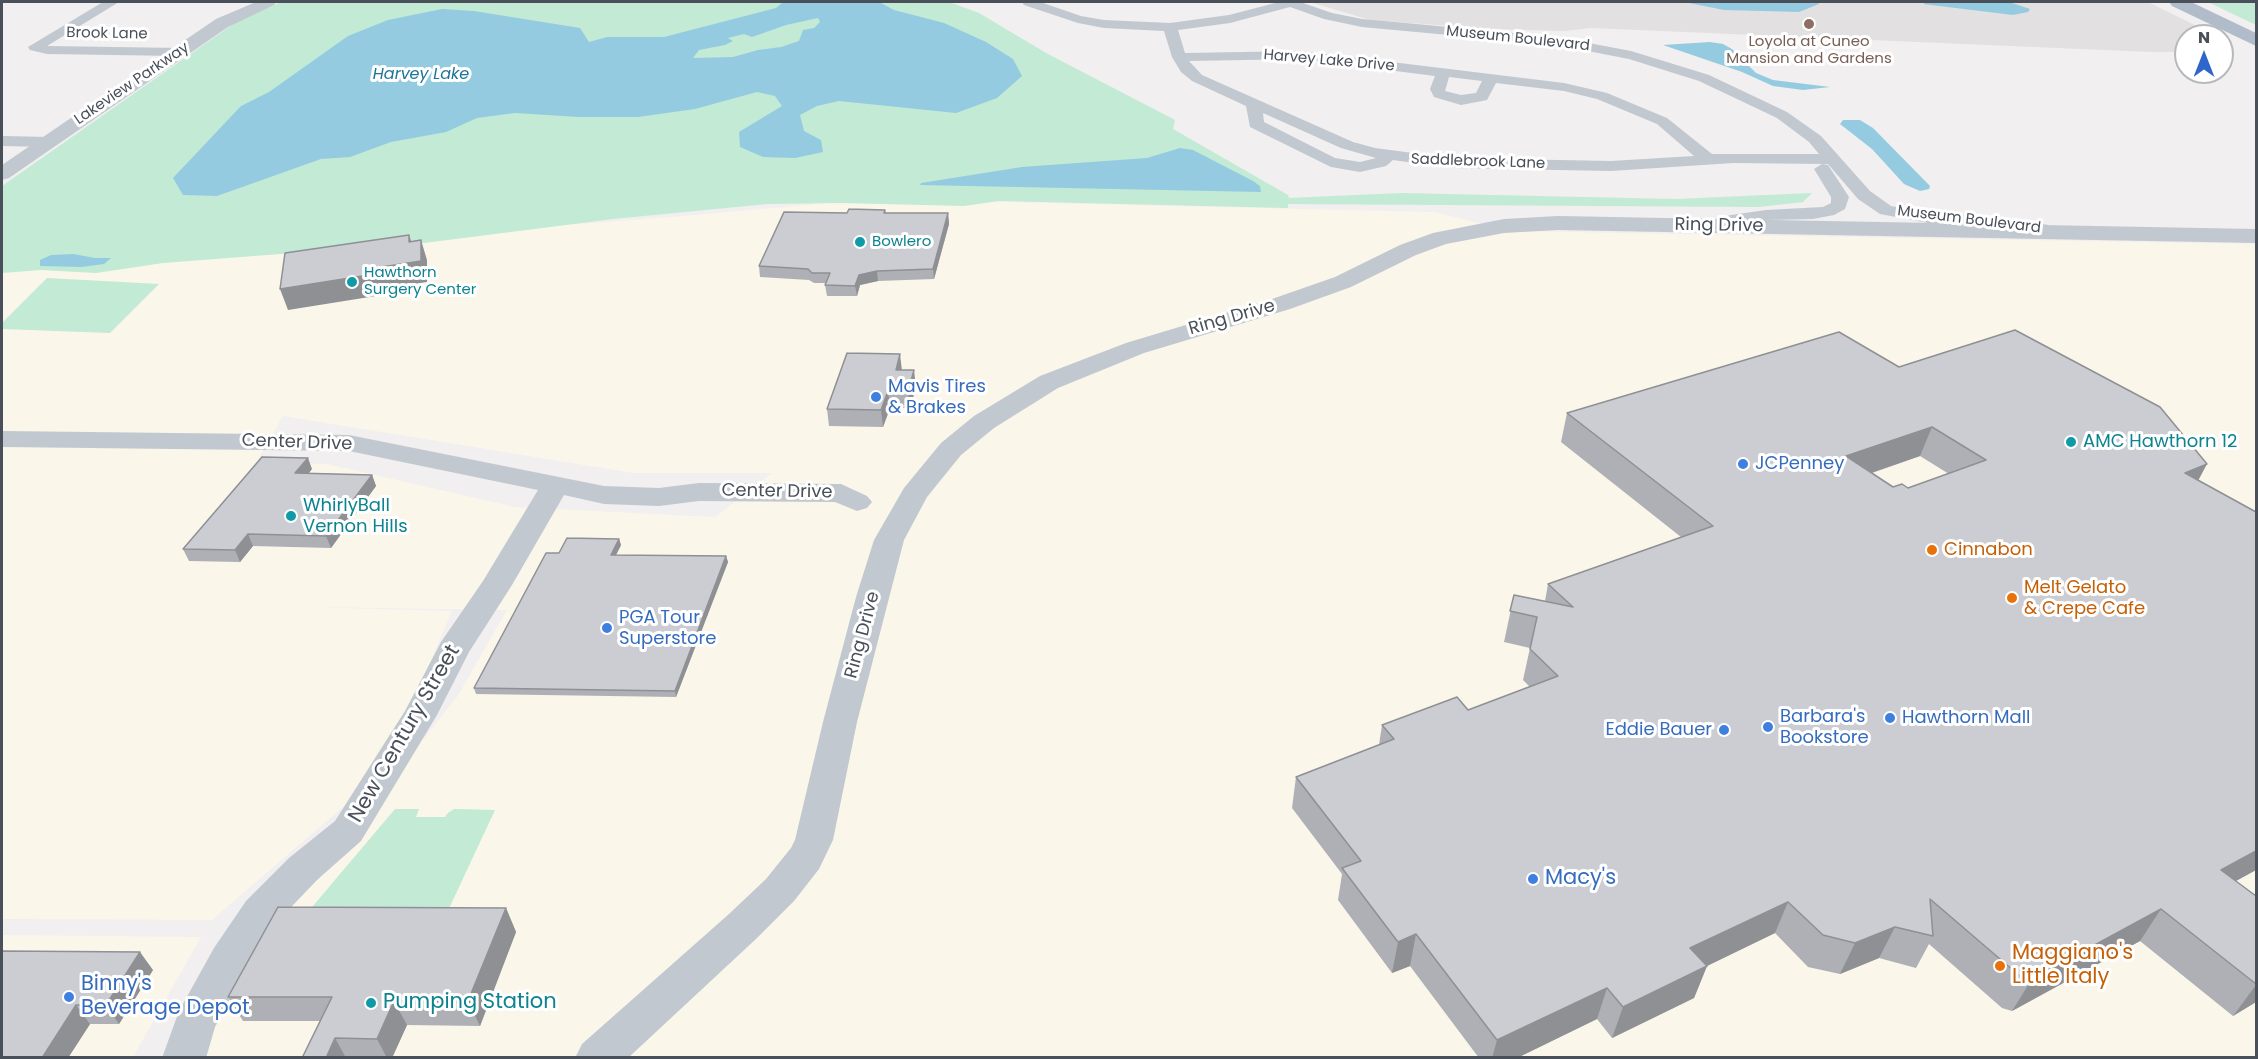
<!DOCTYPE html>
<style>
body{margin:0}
#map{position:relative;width:2258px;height:1059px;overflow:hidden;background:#f1efef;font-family:Poppins,sans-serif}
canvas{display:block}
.frame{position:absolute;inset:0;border:3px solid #49505a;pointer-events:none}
.north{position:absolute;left:2174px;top:24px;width:60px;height:60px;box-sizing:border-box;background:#fff;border:2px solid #b6b9bd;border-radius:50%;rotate:0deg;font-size:16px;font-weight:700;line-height:24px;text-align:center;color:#49505a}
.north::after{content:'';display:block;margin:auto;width:21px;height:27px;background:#2e66cb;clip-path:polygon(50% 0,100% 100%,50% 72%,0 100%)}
</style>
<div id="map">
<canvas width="2258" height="1059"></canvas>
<div class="frame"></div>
<div class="north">N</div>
</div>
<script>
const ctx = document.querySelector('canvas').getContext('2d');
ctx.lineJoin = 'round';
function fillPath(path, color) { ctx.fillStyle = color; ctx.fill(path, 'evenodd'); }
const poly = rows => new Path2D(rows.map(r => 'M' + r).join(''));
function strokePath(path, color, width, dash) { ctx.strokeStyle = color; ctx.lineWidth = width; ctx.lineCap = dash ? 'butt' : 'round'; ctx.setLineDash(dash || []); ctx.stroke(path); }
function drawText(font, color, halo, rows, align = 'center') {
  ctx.font = font + ' Poppins,sans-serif'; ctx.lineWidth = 6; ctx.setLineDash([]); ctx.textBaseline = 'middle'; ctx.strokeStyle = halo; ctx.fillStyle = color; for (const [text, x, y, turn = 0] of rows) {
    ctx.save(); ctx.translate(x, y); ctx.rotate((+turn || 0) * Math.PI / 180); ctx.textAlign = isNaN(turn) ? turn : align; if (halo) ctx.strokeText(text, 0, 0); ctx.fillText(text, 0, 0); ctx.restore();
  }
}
const commercial = poly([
 [850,201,1007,202,1434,212,1512,231,2256,244,2256,1057,174,1057,264,938,457,697,507,610,310,607,452,611,412,705,350,801,212,920,2,919,2,268,683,216],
 [283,416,633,473,772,473,715,517,515,507,327,464,256,463],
 [2,935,201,937,133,1057,2,1058]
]);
const education = poly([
 [1310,2,2148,2,2217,36,2186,36,2186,52,2151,52,1591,28,1564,31,1491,29,1370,20]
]);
const green = poly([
 [281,2,949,2,979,13,1046,53,1175,120,1173,129,1288,195,1289,198,1401,193,1676,199,1812,193,1803,202,1759,207,1288,204,1288,208,999,201,964,206,841,203,767,204,613,219,424,243,163,263,96,273,41,270,2,273,2,186,239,20],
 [2208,2,2256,2,2256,25],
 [47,278,159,284,110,333,2,329,2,323],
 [395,809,419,809,416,817,445,817,448,813,454,809,495,810,438,932,291,932]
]);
const water = poly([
 [783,2,879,2,894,10,944,23,986,42,1013,59,1022,76,997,98,956,113,839,101,817,106,800,115,804,131,821,140,823,152,795,158,763,157,740,147,739,132,782,106,775,96,757,92,695,109,638,117,579,117,515,113,477,118,446,132,391,142,350,157,321,159,217,196,183,195,173,178,241,106,269,92,348,36,388,20,442,9,474,11,580,28,589,42,607,37,664,37,776,8],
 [818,18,820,22,814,28,803,30,799,41,781,47,758,50,733,57,693,58,699,50,725,45,733,41,728,38,744,34,752,37,786,25],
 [1684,2,1818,2,1819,4,1799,12,1724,10],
 [1928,2,2009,2,2030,9,2028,12,2013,15,1923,4],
 [1710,42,1723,44,1732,49,1756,73,1773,80,1830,87,1803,90,1773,86,1742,72,1663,45],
 [1843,120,1860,120,1873,128,1930,186,1929,189,1920,191,1904,184,1872,149,1840,124],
 [1180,148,1193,150,1253,181,1260,186,1261,192,920,185,921,183,1022,167,1147,158],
 [73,254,95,258,111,258,104,264,82,267,40,266,40,260,51,255]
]);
const minor = poly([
 [103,2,119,2,47,46,181,48,188,52,181,56,47,54,30,50,28,47,103,2],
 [1022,2,1040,2,1081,16,1104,20,1170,23,1229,15,1279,2,1300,2,1332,13,1362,19,1557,37,1631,51,1709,75,1787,112,1821,136,1870,191,1891,206,1928,213,1982,216,2042,224,2048,225,2051,229,2048,233,2042,234,1982,226,1928,223,1880,214,1858,199,1828,164,1733,163,1611,171,1451,168,1393,160,1386,166,1360,172,1331,167,1250,127,1246,106,1192,81,1181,72,1172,57,1164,31,1104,28,1078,23,1024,5,1022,2],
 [1290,7,1324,19,1362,27,1557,45,1629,59,1699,81,1777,118,1809,142,1819,154,1712,154,1667,118,1607,93,1564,83,1301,51,1185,53,1178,30,1230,23,1290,7],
 [1301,59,1435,76,1430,89,1434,97,1461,105,1487,100,1496,83,1564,91,1597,99,1657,124,1694,156,1611,161,1451,158,1375,148,1353,142,1202,75,1189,61,1301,59],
 [1449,77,1482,81,1476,93,1461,95,1445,91,1449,77],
 [1263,113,1341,148,1376,158,1360,162,1335,158,1264,122,1263,113],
 [2,136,48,137,56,142,48,147,2,146,2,136],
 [1822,164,1828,165,1849,197,1845,209,1834,215,1813,219,1766,220,1733,225,1712,231,1706,230,1703,226,1706,222,1731,215,1766,210,1823,207,1831,203,1831,197,1814,169,1822,164]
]);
const tertiary = poly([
 [256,2,276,2,274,5,228,27,9,178,2,180,2,165,216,19,256,2],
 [1558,216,2256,229,2256,243,1558,230,1504,233,1446,244,1416,255,1351,287,1290,309,1144,353,1058,388,994,428,961,455,927,497,904,540,857,722,833,840,819,869,794,901,757,938,628,1058,575,1058,582,1044,729,914,766,879,791,848,795,840,823,722,856,597,874,540,904,488,941,443,974,416,1040,376,1126,343,1272,299,1335,277,1400,245,1433,233,1504,219,1558,216],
 [2,431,349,435,604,486,659,488,699,483,841,484,867,496,872,502,867,508,857,511,835,502,699,501,659,506,604,504,564,495,512,585,469,652,437,715,361,841,317,880,274,925,244,972,215,1027,206,1058,162,1058,179,1011,214,948,246,901,289,858,335,821,405,711,441,642,483,581,538,490,349,451,2,447,2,431]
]);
const primary = poly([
 [2169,2,2191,2,2256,33,2256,46,2172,6,2169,2]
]);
const wall = poly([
 [885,210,886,213,948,213,949,224,934,279,878,281,860,285,857,296,827,296,825,285,826,283,814,283,809,280,760,277,759,266,847,213],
 [1899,367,2198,480,2256,512,2256,870,2236,881,2256,896,2256,1002,2233,1016,2140,941,2012,1011,2002,1008,1929,944,1916,968,1879,958,1840,974,1808,967,1775,933,1707,966,1694,998,1612,1038,1597,1019,1517,1058,1479,1058,1410,966,1392,973,1338,900,1342,874,1292,808,1296,777,1379,745,1382,725,1468,710,1530,687,1523,680,1530,648,1504,642,1514,595,1545,601,1548,584,1681,537,1561,442,1567,413],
 [1920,456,1949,474,1908,488,1893,487,1872,473],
 [902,370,916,387,910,408,890,408,883,427,829,426,827,409],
 [312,469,309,473,372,475,376,486,331,548,253,546,240,562,189,561,183,549],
 [619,539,621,545,616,555,726,556,728,562,676,697,476,694,474,688,559,553],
 [506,908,516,932,480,1026,407,1025,392,1058,302,1058,320,1021,243,1021,228,997],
 [2,951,153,970,119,1024,90,1024,68,1058,2,1058]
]);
const shadedWall = poly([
 [948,213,949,224,934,279,933,269],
 [409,235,416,255,421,240,427,260,427,282,382,289,382,295,288,310,280,289,375,268,409,242],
 [877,271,878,281,860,285,857,296,855,286,859,275],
 [900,354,902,371,896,370],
 [914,370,916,387,910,408,908,392],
 [888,391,890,408,883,427,881,410],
 [1932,427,1920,456,1836,485,1846,456],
 [308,458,312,469,300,484,295,473],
 [2207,464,2191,494,2185,473],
 [372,475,376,486,331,548,326,536],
 [248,534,253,546,240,562,235,550],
 [619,539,621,545,613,561,611,555],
 [726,556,728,562,676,697,675,691],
 [2256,851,2256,870,2199,901,2221,870],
 [1788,902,1775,933,1678,980,1690,948],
 [506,908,516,932,480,1026,468,1001],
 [2161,909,2140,941,2012,1011,2032,979],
 [1895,927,1879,958,1840,974,1855,943],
 [1416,934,1410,966,1392,973,1398,942],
 [140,952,153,970,119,1024,106,1005],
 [1707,966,1694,998,1612,1038,1623,1007],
 [2256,985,2256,1002,2233,1016],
 [1607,988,1597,1019,1517,1058,1492,1058,1497,1040],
 [394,1001,407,1025,392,1058,387,1058,377,1039],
 [76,1005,90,1024,68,1058,42,1058],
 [335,1038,346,1058,326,1058]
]);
const building = poly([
 [849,209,885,210,884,213,948,213,933,269,877,271,859,275,855,286,825,285,830,273,812,273,808,269,759,266,784,212,847,213,849,209],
 [409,235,409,242,421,240,421,261,375,268,375,274,280,289,285,253,409,235],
 [2015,330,2160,407,2207,464,2185,473,2256,512,2256,851,2221,870,2256,896,2256,984,2161,909,2032,979,2021,977,1930,899,1933,936,1895,927,1855,943,1823,935,1788,902,1690,948,1707,966,1623,1007,1607,988,1497,1040,1416,934,1398,942,1342,868,1361,861,1296,777,1394,739,1382,725,1457,697,1468,710,1558,676,1530,649,1537,617,1510,611,1514,595,1573,607,1548,584,1713,526,1567,413,1839,332,1899,367,2015,330],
 [1932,427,1986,460,1908,488,1902,484,1893,487,1846,456,1932,427],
 [847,353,900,354,896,370,914,370,908,392,888,391,881,410,827,409,847,353],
 [262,457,308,458,295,473,372,475,326,536,248,534,235,550,183,549,262,457],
 [567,538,619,539,611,555,726,556,675,691,474,688,546,553,559,553,567,538],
 [278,907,506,908,468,1001,394,1001,377,1039,335,1038,326,1058,302,1058,332,997,228,997,278,907],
 [2,951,140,952,106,1005,76,1005,42,1058,2,1058,2,951]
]);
const markers = [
 [1809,24,6,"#8d6e63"],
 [860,242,6,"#0f9aa8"],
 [352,282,6,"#0f9aa8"],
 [876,397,6,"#3f7fe0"],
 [2071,442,6,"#0f9aa8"],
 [1743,464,6,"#3f7fe0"],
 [291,516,6,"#0f9aa8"],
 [1932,550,6,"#e8710a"],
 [2012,598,6,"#e8710a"],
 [607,628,6,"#3f7fe0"],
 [1890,718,6,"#3f7fe0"],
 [1768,727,6,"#3f7fe0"],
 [1724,730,6,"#3f7fe0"],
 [1533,879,6,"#3f7fe0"],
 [2000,966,6,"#e8710a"],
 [69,997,6,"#3f7fe0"],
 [371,1003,6,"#0f9aa8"]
];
const farStreetnames = [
 ["Brook Lane",107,34,1],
 ["Museum Boulevard",1518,39,6],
 ["Harvey Lake Drive",1329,61,5],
 ["Lakeview Parkway",132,84,-34],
 ["Saddlebrook Lane",1478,162,2],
 ["Museum Boulevard",1969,220,7]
];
const farEducationnames = [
 ["Loyola at Cuneo",1809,42],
 ["Mansion and Gardens",1809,59]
];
const farCulturenames = [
 ["Bowlero",872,242],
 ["Hawthorn",364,273],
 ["Surgery Center",364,290]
];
const farWaternames = [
 ["Harvey Lake",421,75]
];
const streetNames = [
 ["Ring Drive",1719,226,1],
 ["Ring Drive",1232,318,-16],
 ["Center Drive",297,443,2],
 ["Center Drive",777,492,1],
 ["Ring Drive",863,635,-75]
];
const shopNames = [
 ["Mavis Tires",888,387],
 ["& Brakes",888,408],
 ["JCPenney",1755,464],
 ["PGA Tour",619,618],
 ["Superstore",619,639],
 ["Barbara's",1780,717],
 ["Bookstore",1780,738],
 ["Hawthorn Mall",1902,718],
 ["Eddie Bauer",1712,730,"right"]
];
const cultureNames = [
 ["AMC Hawthorn 12",2083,442],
 ["WhirlyBall",303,506],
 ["Vernon Hills",303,527]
];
const foodNames = [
 ["Cinnabon",1944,550],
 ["Melt Gelato",2024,588],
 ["& Crepe Cafe",2024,609]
];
const nearStreetnames = [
 ["New Century Street",405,734,-60]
];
const nearShopnames = [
 ["Macy's",1545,879],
 ["Binny's",81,985],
 ["Beverage Depot",81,1009]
];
const nearFoodnames = [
 ["Maggiano's",2012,954],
 ["Little Italy",2012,978]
];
const nearCulturenames = [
 ["Pumping Station",383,1003]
];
fillPath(commercial, '#faf6ea');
fillPath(education, '#e2e0e0');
fillPath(green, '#c2ead5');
fillPath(water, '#94cbe1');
fillPath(minor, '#c1c8cf');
fillPath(tertiary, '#c1c8cf');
fillPath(primary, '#b1bcca');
fillPath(wall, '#afb0b5');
fillPath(shadedWall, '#8f9094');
fillPath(building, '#cccdd3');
strokePath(building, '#8f9094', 1.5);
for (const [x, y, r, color] of markers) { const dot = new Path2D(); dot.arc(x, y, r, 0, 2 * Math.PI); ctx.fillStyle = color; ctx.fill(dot); strokePath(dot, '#fff', 2); }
drawText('15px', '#49505a', '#fff', farStreetnames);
drawText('15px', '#785e54', '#fff', farEducationnames);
drawText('15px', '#0d838f', '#fff', farCulturenames, 'left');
drawText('italic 16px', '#1d7499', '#fff', farWaternames);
drawText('18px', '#49505a', '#fff', streetNames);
drawText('18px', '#366cbe', '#fff', shopNames, 'left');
drawText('18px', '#0d838f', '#fff', cultureNames, 'left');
drawText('18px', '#c56008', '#fff', foodNames, 'left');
drawText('21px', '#49505a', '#fff', nearStreetnames);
drawText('21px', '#366cbe', '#fff', nearShopnames, 'left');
drawText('21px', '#c56008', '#fff', nearFoodnames, 'left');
drawText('21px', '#0d838f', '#fff', nearCulturenames, 'left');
</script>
